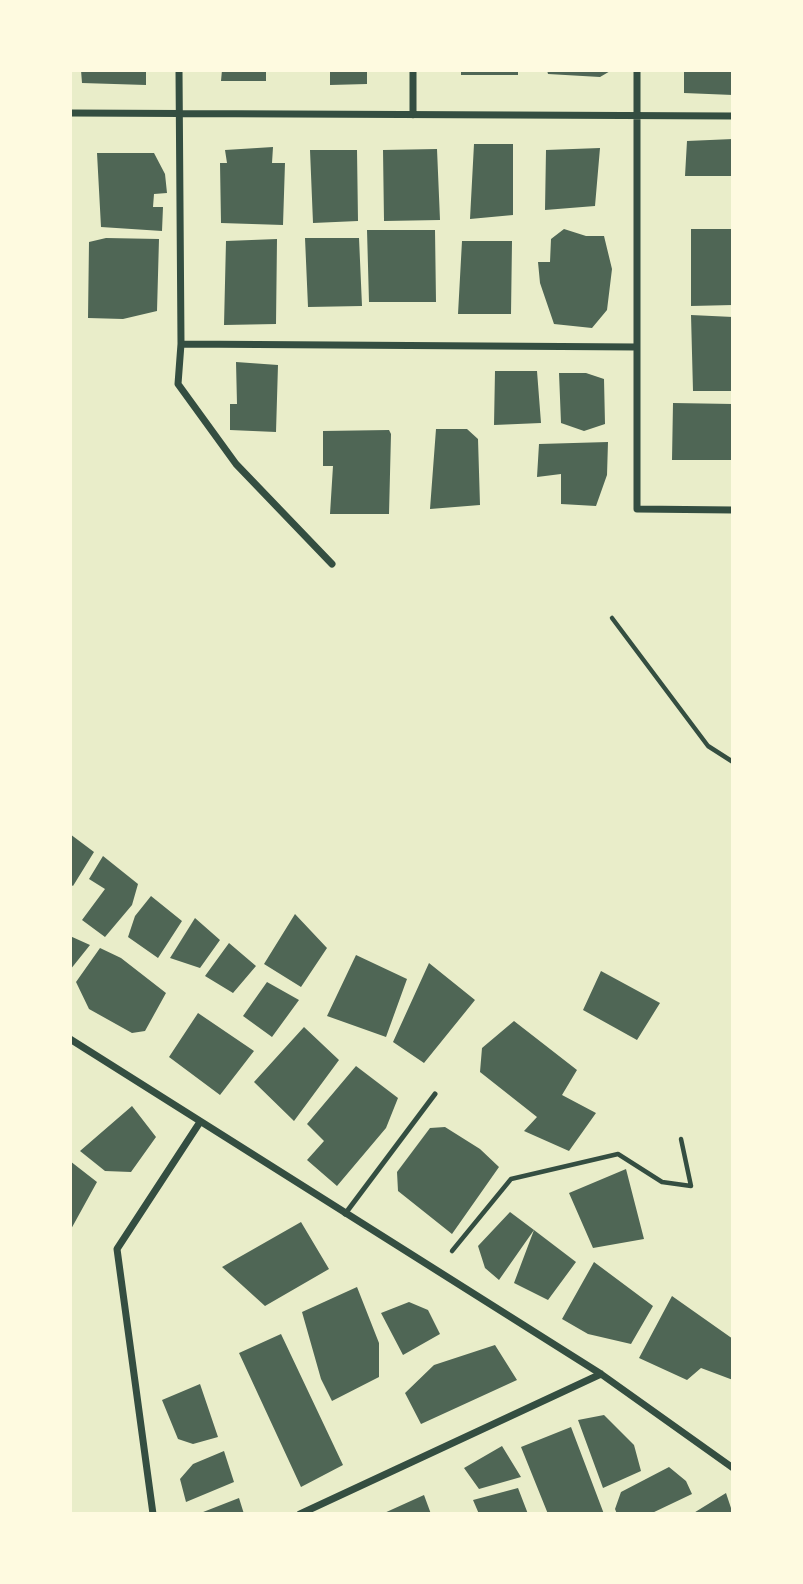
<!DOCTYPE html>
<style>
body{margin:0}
#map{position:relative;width:803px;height:1584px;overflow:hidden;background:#e9edc9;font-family:"DejaVu Sans",sans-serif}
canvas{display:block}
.frame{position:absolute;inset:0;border:72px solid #fefae0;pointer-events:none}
</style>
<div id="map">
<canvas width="803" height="1584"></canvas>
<div class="frame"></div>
</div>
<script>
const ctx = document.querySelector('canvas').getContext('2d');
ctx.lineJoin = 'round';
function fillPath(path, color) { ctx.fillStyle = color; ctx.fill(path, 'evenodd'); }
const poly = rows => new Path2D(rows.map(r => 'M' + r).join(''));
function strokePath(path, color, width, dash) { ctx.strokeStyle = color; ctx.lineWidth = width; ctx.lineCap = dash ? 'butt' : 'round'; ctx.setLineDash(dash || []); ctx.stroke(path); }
const building = poly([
 [81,70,146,70,146,85,82,83],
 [222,70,266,70,266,81,221,81],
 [330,70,367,70,367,84,330,85],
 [461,70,518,70,518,75,461,75],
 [547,70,612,70,600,77,548,74],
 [684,70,733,70,733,95,684,93],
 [733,139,733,176,685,176,687,141],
 [474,144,513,144,513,215,470,219],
 [273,147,272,163,285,163,283,225,221,223,220,163,227,163,225,150],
 [600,148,595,206,545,210,546,150],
 [437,149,440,220,384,221,383,150],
 [310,150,357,150,358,221,313,223],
 [97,153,154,153,165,174,167,193,154,194,153,207,163,207,162,231,101,227],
 [564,229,586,236,604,236,612,269,607,310,592,328,554,324,540,283,538,262,550,262,551,239],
 [691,229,733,229,733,305,691,306],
 [367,230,435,230,436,302,369,302],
 [106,238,159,239,157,311,123,319,88,318,89,242],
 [305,238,359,238,362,306,308,307],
 [277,239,276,324,224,325,226,241],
 [462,241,512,241,511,314,458,314],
 [691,315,733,317,733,391,693,391],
 [236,362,278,365,276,432,230,430,230,404,237,404],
 [495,371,537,371,541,423,494,425],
 [559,373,586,373,604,379,605,424,584,431,561,423],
 [673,403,733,404,733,460,672,460],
 [436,429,467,429,478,439,480,505,430,509],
 [389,430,391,434,389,514,330,514,333,466,323,466,323,431],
 [608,442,607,475,596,506,561,504,561,474,537,477,539,444],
 [70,834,94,852,73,886,70,884],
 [103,856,138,884,132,905,105,937,82,920,105,889,89,879],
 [151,896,182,921,158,958,128,937,135,916],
 [295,914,327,948,301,987,264,964],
 [195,918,220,940,200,968,170,958],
 [70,936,90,945,70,970],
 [229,943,256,966,233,993,205,976],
 [100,948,121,958,166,993,145,1031,132,1033,89,1009,76,982],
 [356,955,407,979,386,1037,327,1016],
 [429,963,475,1000,424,1063,393,1042],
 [601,971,660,1003,637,1040,583,1010],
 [267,982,299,1000,272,1037,243,1016],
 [198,1013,254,1051,220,1095,169,1057],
 [514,1021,577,1070,562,1095,596,1113,569,1151,524,1131,537,1117,480,1072,482,1048],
 [304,1027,339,1060,294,1121,254,1082],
 [356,1066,398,1098,386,1128,337,1186,307,1160,324,1141,307,1124],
 [132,1106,156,1137,131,1172,105,1171,80,1151],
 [445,1127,480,1149,499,1167,452,1234,398,1191,397,1172,430,1128],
 [70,1161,97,1182,70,1231],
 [626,1169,644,1239,593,1248,569,1193],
 [510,1212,534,1230,576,1262,548,1300,514,1283,534,1230,499,1280,485,1268,478,1246],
 [301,1222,329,1269,265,1306,222,1267],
 [594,1262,653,1306,631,1344,588,1334,562,1319],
 [357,1287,379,1343,379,1377,332,1401,321,1379,302,1312],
 [672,1296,733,1339,733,1380,701,1368,687,1380,639,1358],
 [409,1302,428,1310,440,1334,403,1355,381,1313],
 [281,1334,343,1465,301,1487,239,1353],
 [495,1345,517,1380,421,1424,405,1393,434,1365],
 [200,1384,218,1437,193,1444,178,1439,162,1400],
 [604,1415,634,1445,641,1471,603,1488,578,1420],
 [571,1427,604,1514,548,1514,521,1447],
 [502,1446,521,1477,479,1489,464,1468],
 [224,1451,234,1482,186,1502,180,1479,193,1464],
 [669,1467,686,1481,692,1494,650,1514,617,1514,615,1509,621,1492],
 [518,1488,528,1514,479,1514,473,1500],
 [726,1493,733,1514,692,1514],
 [424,1495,431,1514,382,1514],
 [239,1498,244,1514,198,1514]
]);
const path = poly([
 [612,618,708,746,733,762],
 [452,1251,511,1179,618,1154,662,1182,691,1186,681,1139]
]);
const service = poly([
 [345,1214,435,1094]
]);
const minor = poly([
 [179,70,181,344,637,347],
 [637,70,637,509,733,510],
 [70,113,733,116],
 [413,115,413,70],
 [181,344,178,384,236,464,332,564],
 [70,1039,601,1374,733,1468],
 [153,1514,117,1249,200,1122],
 [300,1514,601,1374]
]);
fillPath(building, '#4f6655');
strokePath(path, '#344e41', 4.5);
strokePath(service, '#344e41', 5);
strokePath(minor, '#344e41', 7);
</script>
